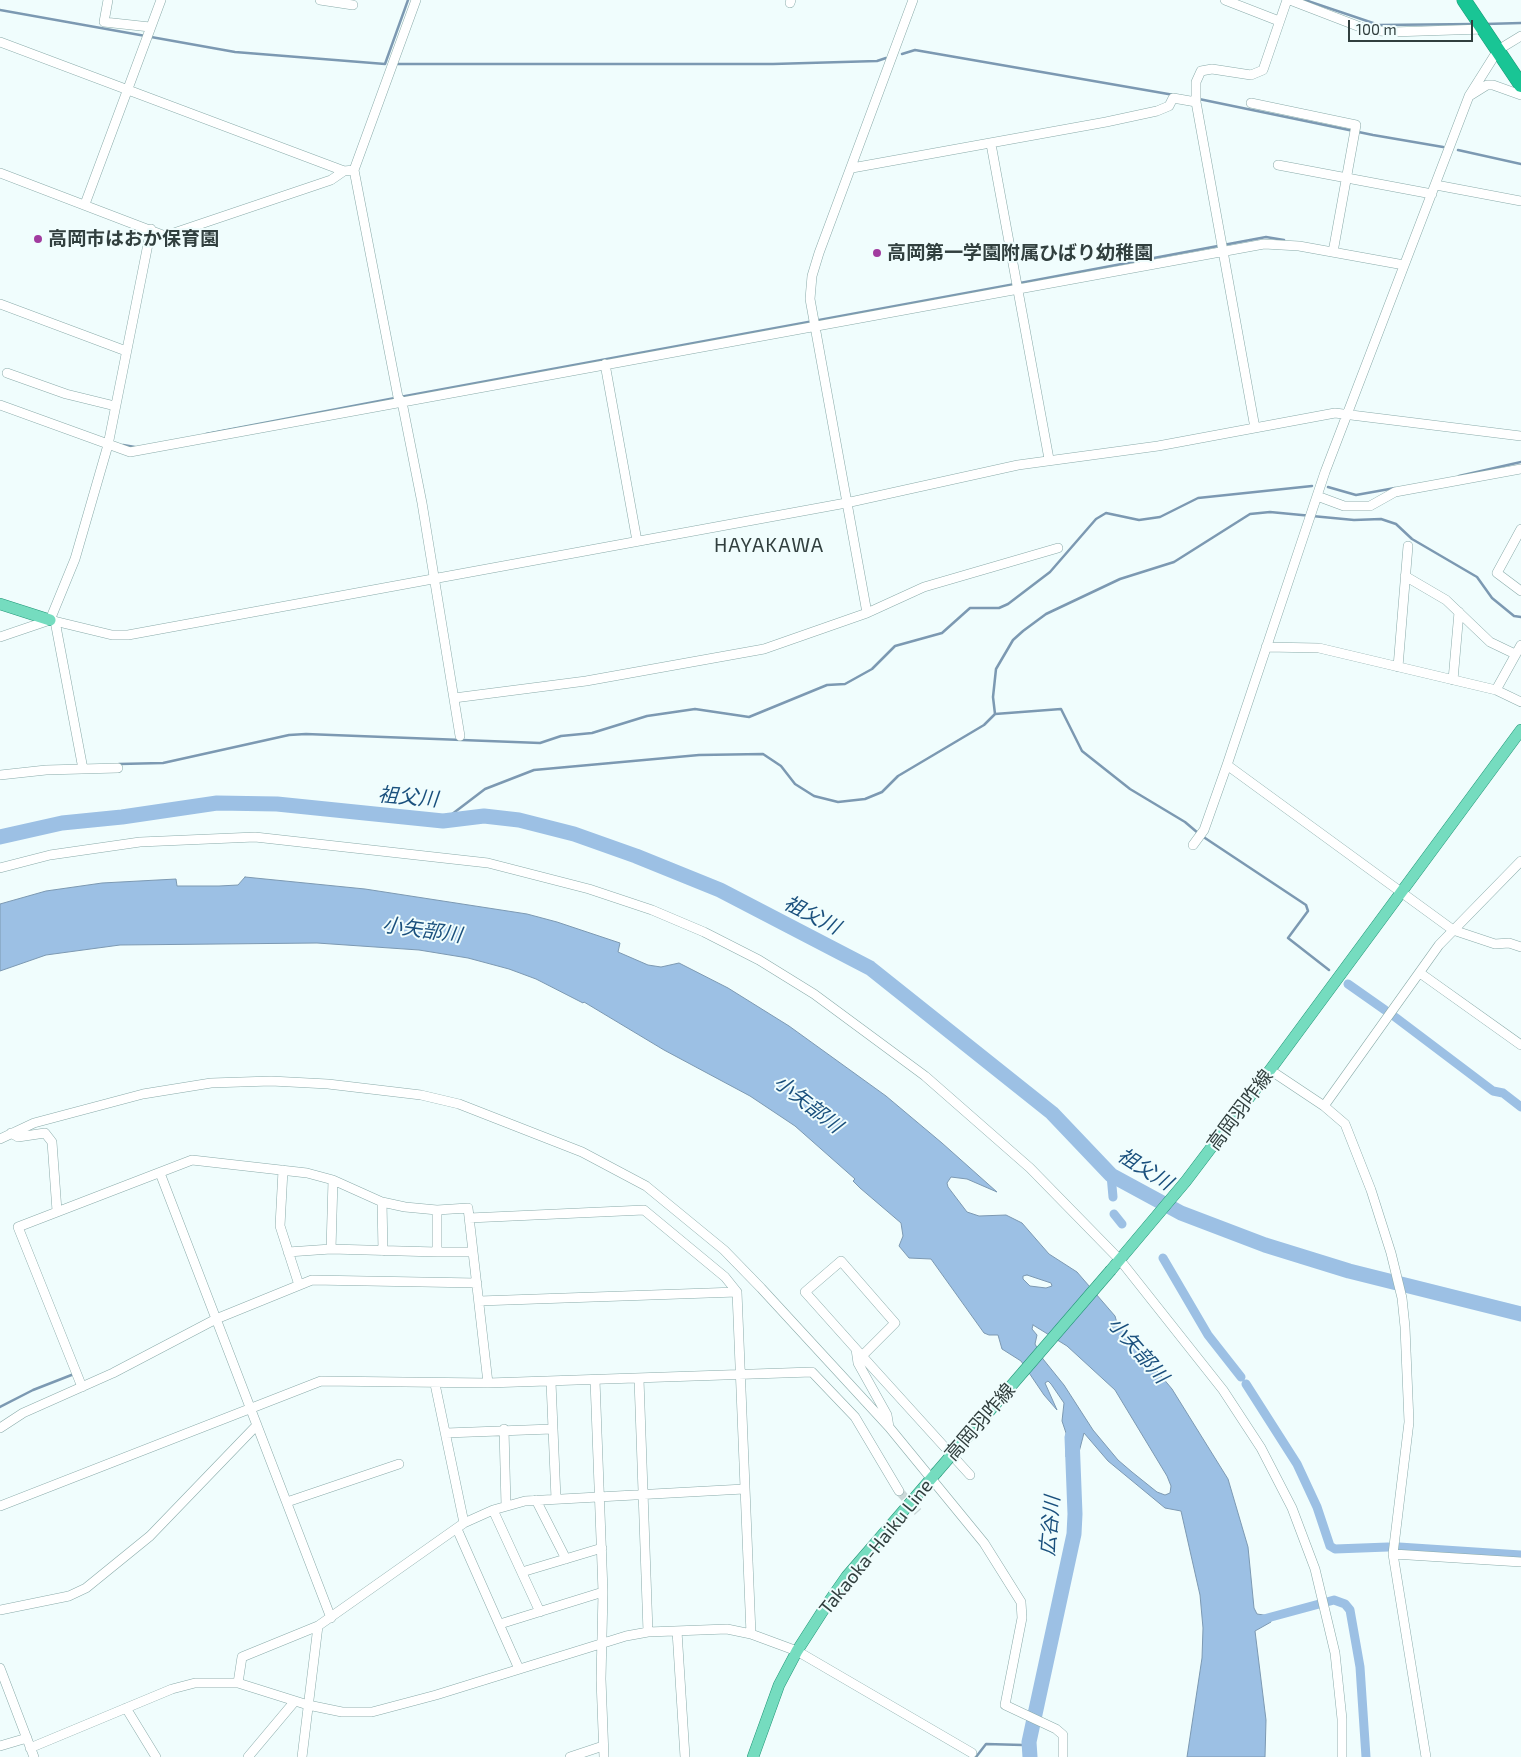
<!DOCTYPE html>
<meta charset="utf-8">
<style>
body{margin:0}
#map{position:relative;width:1521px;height:1757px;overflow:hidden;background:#f0fdfd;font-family:"Exo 2",sans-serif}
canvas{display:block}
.scale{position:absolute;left:1348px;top:20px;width:125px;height:22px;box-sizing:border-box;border:2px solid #313f3e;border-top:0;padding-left:6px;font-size:15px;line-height:18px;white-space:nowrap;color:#313f3e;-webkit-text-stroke:4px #f0fdfd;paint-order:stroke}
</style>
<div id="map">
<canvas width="1521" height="1757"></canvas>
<div class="scale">100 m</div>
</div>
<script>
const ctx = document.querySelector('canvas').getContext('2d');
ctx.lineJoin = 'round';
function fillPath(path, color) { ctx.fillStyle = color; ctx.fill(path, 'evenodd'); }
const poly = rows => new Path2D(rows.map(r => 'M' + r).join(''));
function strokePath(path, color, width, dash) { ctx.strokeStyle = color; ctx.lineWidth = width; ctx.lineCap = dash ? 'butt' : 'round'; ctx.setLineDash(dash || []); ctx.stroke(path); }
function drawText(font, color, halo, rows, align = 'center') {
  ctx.font = font + ' "Exo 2","Noto Sans JP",sans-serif'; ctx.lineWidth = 4; ctx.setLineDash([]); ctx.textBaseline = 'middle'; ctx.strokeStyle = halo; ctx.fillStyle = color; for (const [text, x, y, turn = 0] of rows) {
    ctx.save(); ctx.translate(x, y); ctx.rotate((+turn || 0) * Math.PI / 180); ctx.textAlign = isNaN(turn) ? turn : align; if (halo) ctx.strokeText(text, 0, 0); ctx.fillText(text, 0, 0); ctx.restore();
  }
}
const water = poly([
 [245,877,365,889,527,914,557,922,620,943,618,952,648,965,661,967,679,963,728,988,789,1026,886,1096,942,1143,997,1192,967,1179,951,1177,947,1183,948,1187,967,1212,979,1216,1006,1215,1022,1223,1049,1254,1077,1272,1115,1316,1117,1323,1172,1389,1228,1479,1248,1547,1254,1608,1257,1614,1270,1616,1271,1622,1255,1631,1266,1720,1265,1757,1187,1757,1202,1658,1203,1628,1200,1595,1181,1511,1165,1508,1108,1461,1084,1433,1078,1456,1066,1457,1066,1433,1062,1421,1064,1403,1051,1384,1048,1381,1045,1383,1057,1410,1044,1395,1021,1361,1002,1349,998,1335,989,1335,984,1333,931,1259,909,1258,899,1246,903,1236,901,1223,860,1188,853,1181,855,1179,795,1126,750,1096,664,1050,584,1002,583,1003,536,979,509,969,468,958,419,950,317,943,120,945,46,955,0,971,0,904,46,891,102,883,176,879,177,886,219,886,238,885,245,877],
 [1027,1275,1051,1283,1052,1286,1046,1288,1030,1286,1023,1279,1023,1276,1027,1275],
 [1033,1325,1067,1346,1115,1390,1167,1476,1171,1486,1170,1493,1165,1495,1157,1492,1132,1472,1118,1460,1093,1430,1064,1385,1043,1359,1035,1344,1037,1335,1032,1329,1033,1325]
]);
const stream = poly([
 [1305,0,1379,25,1475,24],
 [0,10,235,52,385,64,408,0],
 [1485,24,1521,23],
 [902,54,915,50,1174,95],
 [398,64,773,64,877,61,886,58],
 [1199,99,1373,135,1443,147],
 [1458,150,1521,164],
 [1020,283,1266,237,1284,240],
 [400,397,1015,284],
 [206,434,395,398],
 [123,445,135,447],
 [1459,476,1521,462],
 [1328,487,1356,495,1395,488],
 [995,714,993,697,996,669,1013,640,1023,631,1046,614,1120,579,1174,562,1250,514,1270,512,1354,520,1381,519,1396,524,1412,539,1477,577,1492,598,1514,616,1521,617],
 [119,764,163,763,289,735,306,734,540,743,561,736,592,733,647,716,695,709,749,717,827,685,845,684,872,669,895,646,942,633,970,608,999,608,1008,604,1050,572,1096,519,1106,513,1139,520,1160,517,1198,498,1312,486],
 [443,821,485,789,534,770,699,755,763,754,781,766,795,784,814,796,838,802,865,799,882,792,898,776,984,725,995,714,1061,709,1082,751,1130,789,1185,822,1198,833],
 [1202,836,1306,905,1308,911,1288,938,1329,970],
 [0,1407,33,1390,74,1374],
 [976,1757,986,1744,1023,1745,1029,1742]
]);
const canal = poly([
 [1348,984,1385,1010],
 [1395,1017,1493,1091,1503,1093,1521,1107],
 [1111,1175,1113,1197],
 [1114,1214,1122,1224],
 [1163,1258,1208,1335,1241,1377],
 [1246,1384,1297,1464,1317,1507,1330,1546,1335,1549,1388,1547],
 [1399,1547,1521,1555],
 [1260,1620,1334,1600,1345,1604,1350,1610,1360,1667,1366,1757]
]);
const river = poly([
 [0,837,62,823,122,817,217,803,277,804,443,821,484,816,519,820,574,834,636,856,720,890,870,968,1052,1113,1111,1175,1181,1213,1265,1245,1349,1271,1521,1314],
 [1030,1757,1029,1742,1074,1534,1075,1514,1072,1437]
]);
const minorTunnel = poly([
 [899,1491,918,1512]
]);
const minor = poly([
 [108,0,104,22,150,27],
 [320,0,353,5],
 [416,0,354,170,398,397,402,402,422,503,460,736],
 [1225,0,1279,21],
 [1290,0,1368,30,1392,32,1484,29],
 [790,3,791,0],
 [0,42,344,171],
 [1471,95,1487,85,1493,85,1521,95],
 [1251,103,1356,125,1333,252],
 [991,144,1049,459],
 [1278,165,1432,194],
 [852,168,1106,122,1157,111,1169,106,1173,98,1196,102],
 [0,173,165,236,331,180,344,171,354,170],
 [1436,185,1521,201],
 [85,204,161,0],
 [0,304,126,351],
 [605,364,637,541],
 [7,373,66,394,115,406],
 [0,405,130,452,1264,244,1299,246,1404,265],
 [1255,428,1196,102,1196,82,1201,71,1212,69,1251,75,1263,70,1287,0],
 [1317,496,1344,506,1370,506,1395,492,1521,469],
 [1521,529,1497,573,1521,591],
 [1405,576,1446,600,1490,642,1515,654],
 [867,613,810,299,812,276,819,253,913,0],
 [50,620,75,559,108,445,151,229],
 [55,621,83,769],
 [0,637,50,620,112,635,128,635,846,503,1018,465,1158,446,1335,413,1521,436],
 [1266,647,1319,648,1496,690,1521,702],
 [1398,667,1408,546],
 [1453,680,1459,612],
 [1496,690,1521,645],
 [454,698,586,681,764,649,867,613,924,587,1058,548],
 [1227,765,1453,930,1495,944,1509,943,1521,947],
 [0,775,46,770,118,768],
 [1193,845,1204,830,1227,765,1325,472,1469,96,1498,50,1521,36],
 [0,868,50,855,140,842,255,837,488,863,589,889,652,910,704,932,759,960,814,994,925,1076,1030,1168,1120,1260,1223,1390,1261,1448,1292,1508,1315,1569,1335,1653,1342,1719,1342,1757],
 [1420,973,1521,1045],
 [1270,1070,1324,1106,1345,1124,1371,1190,1391,1253,1402,1298,1405,1327,1409,1422,1393,1554,1426,1757],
 [1324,1106,1439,945,1521,861],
 [11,1133,18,1137,45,1133,52,1142,57,1211],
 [0,1139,34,1123,143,1094,211,1083,271,1081,328,1084,421,1095,459,1104,582,1152,646,1186,724,1250,761,1288,889,1427,984,1543,1021,1602,1022,1618,1005,1705,1056,1729,1063,1735,1063,1757],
 [283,1170,280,1226,299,1285],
 [160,1173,331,1618],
 [382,1202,383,1251],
 [437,1210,437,1252,473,1252],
 [469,1218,644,1210,725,1277,737,1292,751,1634],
 [331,1249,333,1180],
 [288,1252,331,1249,437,1252],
 [479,1301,737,1292],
 [856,1349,858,1363,887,1415,889,1427],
 [862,1356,895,1323,841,1261,805,1292,872,1367,970,1475],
 [639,1379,648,1632],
 [595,1380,603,1592,601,1679,604,1757],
 [551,1382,556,1499],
 [435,1384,464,1523],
 [82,1387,18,1227,192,1160,307,1173,333,1180,382,1202,405,1207,437,1210,468,1208,488,1383],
 [0,1428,23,1413,113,1373,216,1319,312,1280,477,1283],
 [504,1429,506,1506],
 [446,1433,552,1429],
 [536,1500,566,1559],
 [287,1502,399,1464],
 [0,1506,321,1381,488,1383,812,1372,855,1417,899,1491],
 [493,1510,540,1612],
 [457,1529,519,1669],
 [1393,1554,1521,1562],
 [522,1572,602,1548],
 [0,1610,69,1596,86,1588,150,1536,257,1425],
 [500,1624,603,1592],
 [677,1631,685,1757],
 [0,1668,34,1757],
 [238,1683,242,1657,318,1626,464,1523,493,1510,525,1501,744,1489],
 [126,1708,156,1757],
 [0,1746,27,1738],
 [30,1748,172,1689,195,1683,238,1683,308,1705,342,1712,372,1712,436,1695,626,1636,648,1632,727,1629,751,1634,797,1651,972,1753],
 [248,1757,295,1701],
 [302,1757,318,1626],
 [570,1757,603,1746]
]);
const major = poly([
 [0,604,50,620],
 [1111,1270,1186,1181,1270,1070,1521,730],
 [753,1757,779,1685,797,1651,824,1609,847,1576,936,1473]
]);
const highway = poly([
 [1464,0,1521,85]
]);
const majorBridge = poly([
 [936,1473,1111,1270]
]);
const markers = [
 [38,239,5,"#a13b9f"],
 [877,253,5,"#a13b9f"]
];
const poiNames = [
 ["高岡市はおか保育園",48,239],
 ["高岡第一学園附属ひばり幼稚園",887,253]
];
const streetNames = [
 ["高岡羽咋線",1240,1110,-53],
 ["高岡羽咋線",980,1422,-49],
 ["Takaoka-Haiku Line",876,1547,-51]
];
const neighbourhoodNames = [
 ["HAYAKAWA",769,545]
];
const waterNames = [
 ["祖父川",408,797,5],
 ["祖父川",812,915,27],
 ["小矢部川",422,930,8],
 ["小矢部川",808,1104,38],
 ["祖父川",1145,1169,32],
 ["小矢部川",1138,1350,49],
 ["広谷川",1050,1526,-85]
];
fillPath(water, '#9cc0e4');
strokePath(water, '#7c99b2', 1);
strokePath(stream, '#7c99b2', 2.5);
strokePath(canal, '#9cc0e4', 9);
strokePath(river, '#9cc0e4', 15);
strokePath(minorTunnel, '#cad7d7', 9, [9, 4.5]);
strokePath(minor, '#8aabaa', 10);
strokePath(major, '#219677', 12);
strokePath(highway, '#219677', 15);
strokePath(minor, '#fff', 9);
strokePath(major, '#75dcbf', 11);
strokePath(highway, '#19c595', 14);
strokePath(majorBridge, '#219677', 12, []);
strokePath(majorBridge, '#75dcbf', 11);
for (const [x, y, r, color] of markers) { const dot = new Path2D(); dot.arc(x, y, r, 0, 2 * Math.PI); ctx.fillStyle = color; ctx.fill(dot); strokePath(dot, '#f0fdfd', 2); }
drawText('bold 19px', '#313f3e', '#f0fdfd', poiNames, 'left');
drawText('19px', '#313f3e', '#f0fdfd', streetNames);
ctx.letterSpacing = '1px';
drawText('20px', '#313f3e', '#f0fdfd', neighbourhoodNames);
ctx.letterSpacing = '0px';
drawText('italic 20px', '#1a507d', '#f0fdfd', waterNames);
</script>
